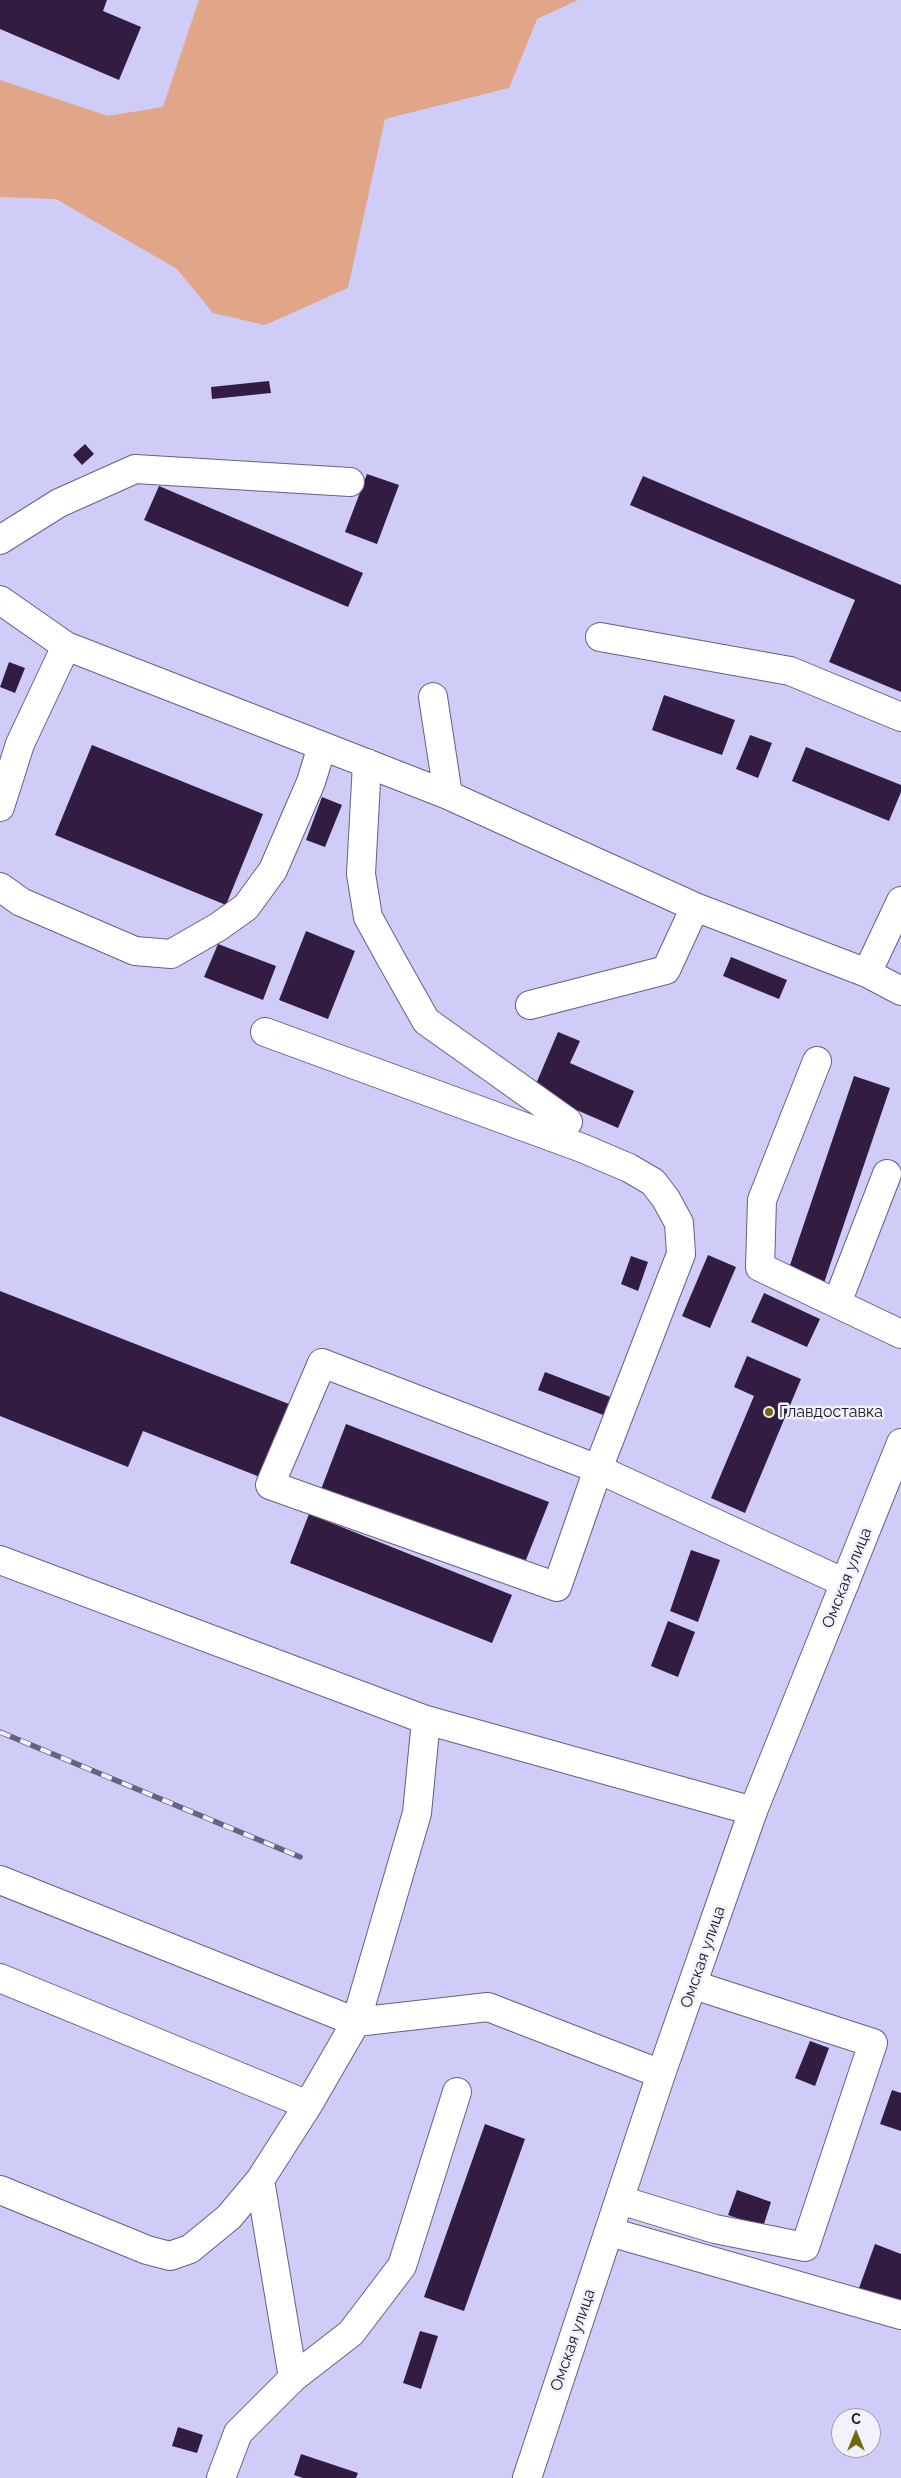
<!DOCTYPE html>
<meta charset="utf-8">
<style>
body{margin:0}
#map{position:relative;width:901px;height:2478px;overflow:hidden;background:#cfccf7;font-family:Raleway,sans-serif}
canvas{display:block}
.north{position:absolute;left:831px;top:2408px;width:50px;height:50px;box-sizing:border-box;background:#f2f1fc;border:1px solid #9b99a8;border-radius:50%;rotate:0deg;font-size:14px;font-weight:700;line-height:20px;text-align:center;color:#181629}
.north::after{content:'';display:block;margin:auto;width:18px;height:22px;background:#6e6c09;clip-path:polygon(50% 0,100% 100%,50% 72%,0 100%)}
</style>
<div id="map">
<canvas width="901" height="2478"></canvas>
<div class="north">С</div>
</div>
<script>
const ctx = document.querySelector('canvas').getContext('2d');
ctx.lineJoin = 'round';
function fillPath(path, color) { ctx.fillStyle = color; ctx.fill(path, 'evenodd'); }
const poly = rows => new Path2D(rows.map(r => 'M' + r).join(''));
function strokePath(path, color, width, dash) { ctx.strokeStyle = color; ctx.lineWidth = width; ctx.lineCap = dash ? 'butt' : 'round'; ctx.setLineDash(dash || []); ctx.stroke(path); }
function drawText(font, color, halo, rows, align = 'center') {
  ctx.font = font + ' Raleway,sans-serif'; ctx.lineWidth = 5; ctx.setLineDash([]); ctx.textBaseline = 'middle'; ctx.strokeStyle = halo; ctx.fillStyle = color; for (const [text, x, y, turn = 0] of rows) {
    ctx.save(); ctx.translate(x, y); ctx.rotate((+turn || 0) * Math.PI / 180); ctx.textAlign = isNaN(turn) ? turn : align; if (halo) ctx.strokeText(text, 0, 0); ctx.fillText(text, 0, 0); ctx.restore();
  }
}
const green = poly([
 [199,0,578,0,537,19,509,88,385,119,348,288,265,325,213,313,177,269,56,199,0,197,0,80,108,116,163,107]
]);
const building = poly([
 [0,0,107,0,103,11,141,27,119,80,0,29],
 [269,381,271,393,212,399,211,387],
 [85,444,94,454,82,465,73,455],
 [367,474,399,485,377,544,345,532],
 [643,476,901,585,901,692,829,662,855,600,630,505],
 [159,486,363,573,348,607,144,520],
 [9,662,25,668,15,693,0,687],
 [664,695,735,720,722,755,652,730],
 [750,735,772,743,758,778,736,769],
 [92,745,263,814,226,905,55,835],
 [806,747,901,785,901,792,889,821,792,781],
 [322,797,342,805,325,847,306,840],
 [306,931,355,951,328,1019,279,1000],
 [218,944,276,966,263,1000,204,977],
 [731,957,787,980,779,999,723,976],
 [558,1032,580,1041,570,1063,634,1091,618,1128,533,1091],
 [854,1076,890,1088,824,1283,788,1271],
 [708,1255,736,1267,710,1328,682,1316],
 [631,1256,648,1262,638,1291,621,1284],
 [0,1291,294,1406,265,1479,143,1431,128,1467,0,1416],
 [764,1293,820,1319,807,1347,751,1322],
 [747,1356,801,1379,745,1513,711,1498,754,1396,734,1387],
 [545,1372,613,1398,606,1416,538,1390],
 [346,1424,549,1502,522,1570,320,1492],
 [309,1514,512,1595,492,1643,290,1563],
 [691,1550,720,1560,698,1622,670,1611],
 [668,1621,695,1632,678,1677,651,1666],
 [810,2041,829,2048,815,2086,795,2078],
 [892,2090,901,2093,901,2131,880,2124],
 [485,2124,525,2139,464,2311,424,2297],
 [737,2190,771,2202,763,2227,728,2215],
 [875,2244,901,2254,901,2303,859,2288],
 [420,2331,438,2336,421,2389,403,2383],
 [178,2427,203,2435,197,2453,172,2446],
 [301,2454,358,2473,356,2478,303,2478,294,2475]
]);
const minor = poly([
 [0,540,59,503,135,469,350,482],
 [0,600,66,646,448,795,695,907,867,973,901,991],
 [600,637,790,671,901,717],
 [433,697,448,795],
 [367,763,361,874,368,917,390,957,426,1021,568,1122],
 [0,807,20,744,66,646],
 [0,887,21,902,135,951,171,954,218,927,246,907,273,870,311,782,322,746],
 [867,973,901,901],
 [530,1005,666,970,695,907],
 [265,1032,582,1148,629,1168,653,1182,666,1199,679,1223,681,1254,598,1469,557,1587,270,1485,322,1363,598,1469,845,1583],
 [817,1061,762,1200,760,1267,901,1334],
 [837,1303,887,1174],
 [0,1560,426,1720,753,1811],
 [0,1880,356,2022,488,2007,661,2074],
 [0,1978,308,2105],
 [0,2190,147,2250,170,2256,190,2249,229,2217,260,2180],
 [620,2200,715,2229,805,2247,873,2043,694,1985],
 [610,2232,901,2315],
 [293,2378,260,2180,308,2105,356,2022,417,1813,426,1720],
 [221,2478,238,2433,293,2378,351,2333,402,2266,457,2092]
]);
const major = poly([
 [527,2478,661,2074,753,1811,901,1443]
]);
const rail = poly([
 [0,1732,300,1857]
]);
const markers = [
 [769,1412,5,"#6e6c09"]
];
const poiNames = [
 ["Главдоставка",779,1412]
];
const streetNames = [
 ["Омская улица",847,1578,-68],
 ["Омская улица",703,1957,-71],
 ["Омская улица",573,2340,-71]
];
fillPath(green, '#e1a687');
fillPath(building, '#321c42');
strokePath(minor, '#645f8d', 30);
strokePath(major, '#645f8d', 30);
strokePath(minor, '#fff', 28);
strokePath(major, '#fff', 28);
strokePath(rail, '#666380', 5.5);
strokePath(rail, '#f2f1fc', 4, [11]);
for (const [x, y, r, color] of markers) { const dot = new Path2D(); dot.arc(x, y, r, 0, 2 * Math.PI); ctx.fillStyle = color; ctx.fill(dot); strokePath(dot, '#f2f1fc', 2); }
drawText('16px', '#181629', '#f2f1fc', poiNames, 'left');
drawText('16px', '#181629', '#f2f1fc', streetNames);
</script>
